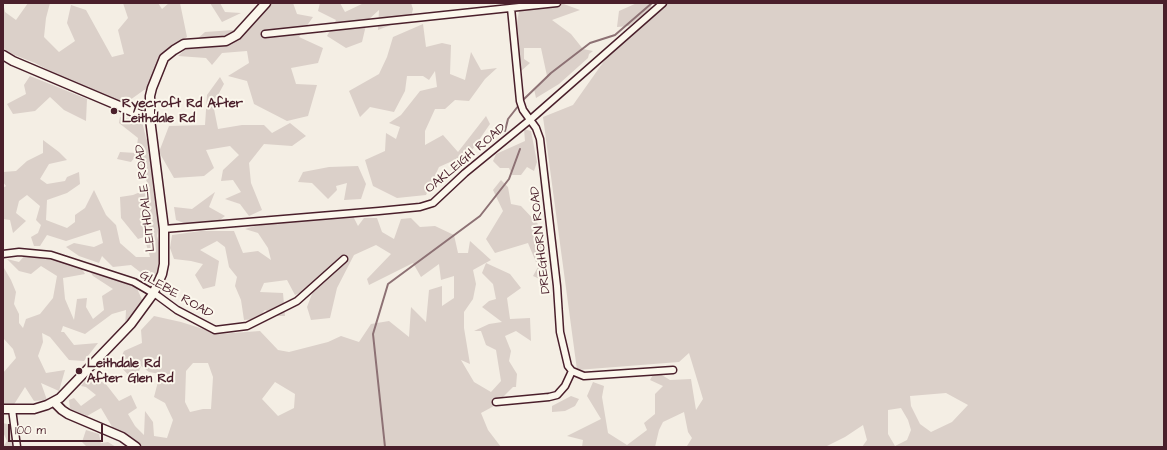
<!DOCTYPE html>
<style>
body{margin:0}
#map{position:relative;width:1167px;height:450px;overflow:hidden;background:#f4eee4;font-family:"Architects Daughter",sans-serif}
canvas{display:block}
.frame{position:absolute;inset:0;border:4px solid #4a1f2b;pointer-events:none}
.scale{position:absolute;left:8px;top:424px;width:95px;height:18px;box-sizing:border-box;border:2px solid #4a1f2b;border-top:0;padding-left:5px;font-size:12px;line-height:14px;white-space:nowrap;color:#4a1f2b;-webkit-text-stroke:3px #fbf7ec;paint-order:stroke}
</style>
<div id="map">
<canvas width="1167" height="450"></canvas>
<div class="frame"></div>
<div class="scale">100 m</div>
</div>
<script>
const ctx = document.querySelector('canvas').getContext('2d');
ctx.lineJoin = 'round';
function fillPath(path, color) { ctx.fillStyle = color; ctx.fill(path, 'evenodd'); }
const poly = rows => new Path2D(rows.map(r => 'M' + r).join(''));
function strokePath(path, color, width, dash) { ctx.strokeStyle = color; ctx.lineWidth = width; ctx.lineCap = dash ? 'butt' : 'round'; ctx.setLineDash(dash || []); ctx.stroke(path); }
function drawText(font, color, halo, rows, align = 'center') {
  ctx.font = font + ' "Architects Daughter",sans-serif'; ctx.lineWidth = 4; ctx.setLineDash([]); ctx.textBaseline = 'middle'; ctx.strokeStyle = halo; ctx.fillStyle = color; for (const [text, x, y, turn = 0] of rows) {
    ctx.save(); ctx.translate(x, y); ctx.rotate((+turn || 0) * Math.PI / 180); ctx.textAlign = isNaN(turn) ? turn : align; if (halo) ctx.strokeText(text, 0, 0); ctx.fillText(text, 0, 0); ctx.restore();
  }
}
const green = poly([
 [3,3,5,12,16,20,28,3,50,3,46,18,44,37,59,52,75,41,67,23,71,5,86,10,112,57,124,54,118,30,128,18,123,3,158,3,162,9,169,3,180,3,187,37,164,53,153,75,150,89,144,90,130,100,101,102,92,93,35,63,7,52,3,47],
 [210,3,220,3,225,12,241,13,222,22],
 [271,3,293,3,297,14,313,17,299,37,323,48,318,63,291,68,296,84,317,85,308,116,287,121,254,104,247,81,228,76,249,63,247,51,222,53,212,65,206,58,178,56,205,32,248,29],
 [320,3,340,3,345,12,364,3,411,3,413,9,411,17,378,30,379,10,367,21,362,42,346,48,327,36,336,20,318,11],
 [546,3,561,3,580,10,552,20,571,34,583,49,593,51,589,54,588,58,559,84,536,98,534,89,547,76,541,48,524,48,524,59,530,63,520,72,514,40,519,11,544,7],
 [637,3,650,3,652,8,629,26,617,27,619,11],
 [668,3,1164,3,1164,447,862,447,867,440,863,425,845,437,825,447,684,447,687,446,692,438,688,432,684,412,663,422,659,430,655,447,582,447,583,440,567,436,601,419,587,396,593,382,604,386,602,397,608,433,627,445,647,430,644,423,655,414,655,394,663,386,650,380,655,371,670,380,691,379,696,410,703,399,689,353,679,362,577,370,543,117,573,105,609,54],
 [946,393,968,405,952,422,931,432,920,424,911,406,910,396],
 [901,408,908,420,911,430,907,440,895,446,888,434,888,410],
 [423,24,426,47,442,43,451,45,450,74,465,80,471,52,481,70,497,68,485,79,469,101,455,100,445,109,435,109,425,131,425,145,443,135,458,152,486,116,490,124,470,153,439,167,426,195,397,198,373,186,365,160,385,151,386,133,396,139,400,127,389,123,401,115,420,91,437,87,435,71,429,80,423,76,407,76,405,91,394,112,370,107,360,117,349,91,379,74,387,57,393,37],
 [30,76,87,99,86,121,64,110,50,97,35,111,13,114,7,104,26,94,24,85],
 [220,77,224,84,213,104,218,129,242,125,264,125,272,133,290,123,306,136,292,146,264,144,249,163,251,183,262,210,249,216,240,204,225,199,241,192,233,180,221,181,223,170,239,155,230,146,206,150,214,168,204,176,174,178,159,152,169,126,205,125,207,95],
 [120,117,142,121,146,138,150,144,160,219,157,236,162,253,158,276,144,275,131,265,113,267,102,256,99,263,79,256,66,247,74,243,94,247,103,243,100,230,66,241,47,235,40,246,34,246,31,237,38,233,41,225,36,220,40,206,27,195,19,201,16,213,26,221,13,233,10,220,3,219,3,188,6,186,3,182,3,172,16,171,27,161,43,153,43,140,59,152,67,160,49,164,40,179,47,184,65,181,67,177,79,172,80,184,67,193,47,200,46,220,67,228,75,222,75,215,85,208,94,190,106,215,116,225,120,243,136,257,150,257,144,237,138,239,121,218,120,197,133,195,150,188,135,157,131,162,117,159,120,152,136,153,138,138,119,123],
 [524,129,531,131,537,162,534,171,527,167,521,175,512,175,509,168,500,168,493,161,496,154,525,141],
 [358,166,366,184,361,199,344,200,347,183,336,186,337,190,328,199,312,183,298,182,303,172,329,167],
 [501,180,508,187,511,204,521,206,538,224,544,258,542,280,533,276,538,267,528,243,495,253,486,239,503,211,493,190],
 [215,192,209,207,225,216,212,226,189,225,176,220,174,207,192,209],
 [353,216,358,226,364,218,377,218,382,232,394,239,401,219,411,218,420,227,435,226,454,235,458,253,468,253,470,241,491,260,473,270,476,284,473,299,464,312,464,328,470,364,461,360,474,382,491,392,501,381,496,350,486,345,481,331,474,331,489,324,502,322,482,307,489,301,496,299,493,284,482,273,486,263,510,274,521,288,507,298,510,319,530,318,531,341,516,331,505,336,511,351,509,361,517,374,516,387,513,387,494,406,481,413,488,430,501,447,141,447,134,439,114,430,101,408,87,416,70,409,69,400,74,398,81,406,96,395,86,387,81,386,87,378,105,383,119,401,131,395,137,408,128,414,135,426,144,435,145,411,153,422,154,436,167,438,173,420,165,403,154,397,160,374,149,372,141,366,135,382,118,364,124,351,142,343,141,330,154,316,181,322,219,334,260,331,278,350,289,352,328,342,341,336,359,342,371,324,389,321,409,337,411,307,426,322,429,290,442,286,442,306,454,298,454,276,441,280,439,264,421,277,413,263,369,285,367,279,391,254,376,245,354,255,337,288,330,318,311,320,307,307,315,286,295,295,287,280,264,283,260,292,283,293,285,316,277,316,265,310,257,319,244,320,241,300,235,286,237,277,229,267,225,247,217,241,200,250,219,261,215,286,203,289,195,275,203,264,191,261,174,259,170,248,172,235,201,231,234,231,243,253,258,251,271,260,268,248,258,233,245,229,255,226,308,218],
 [193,363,208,363,213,377,211,409,203,409,190,412,185,402,186,371],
 [275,382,295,394,294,408,278,416,262,399],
 [27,253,50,254,66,262,76,259,85,274,63,278,65,299,74,320,77,299,87,298,86,307,93,319,104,310,102,296,113,289,93,276,86,266,135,284,143,302,125,328,126,310,112,314,85,334,63,326,61,332,64,332,74,345,98,343,84,361,69,360,50,337,42,333,43,342,38,356,46,373,65,370,59,391,41,383,47,400,34,401,25,387,13,406,3,405,3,373,16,358,13,349,3,338,3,284,4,268,11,280,16,292,14,304,19,314,19,323,23,328,26,319,40,314,53,298,57,276,41,266,31,274,19,271,7,259,19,262],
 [571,396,579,399,575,406,565,411,552,412,552,406],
 [3,423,11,425,16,447,3,447,7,441,3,432],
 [86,430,99,434,101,443,108,442,116,447,87,447,82,442]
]);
const stream = poly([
 [522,101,551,73,590,43,615,35,652,3],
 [505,131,508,119,519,105],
 [385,447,373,334,388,284,480,216,509,179,520,149]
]);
const minor = poly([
 [511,8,520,101,523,110,536,128,540,139,557,286,560,332,568,366,572,371,584,376,673,370],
 [265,34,557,3],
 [164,229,379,211,420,207,433,203,465,173,531,119,663,3],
 [3,254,19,252,51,255,134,282,158,296,177,310,215,330,247,326,297,301,344,259],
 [496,402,549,397,557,395,565,386,572,371],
 [12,409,17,447]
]);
const tertiary = poly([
 [3,55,13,61,150,119],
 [54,402,62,410,68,414,122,437,136,447],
 [3,409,34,409,47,405,60,398,131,324,153,294,162,274,164,264,164,229,150,119,150,96,152,88,164,58,174,50,184,44,226,41,237,35,266,3]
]);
const markers = [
 [114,111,4,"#4a1f2b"],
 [79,371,4,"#4a1f2b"]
];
const poiNames = [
 ["Ryecroft Rd After",122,104],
 ["Leithdale Rd",122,119],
 ["Leithdale Rd",87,364],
 ["After Glen Rd",87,379]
];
const streetNames = [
 ["OAKLEIGH ROAD",466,159,-40],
 ["LEITHDALE ROAD",146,198,-96],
 ["DREGHORN ROAD",541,240,-96],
 ["GLEBE ROAD",176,295,30]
];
fillPath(green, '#dbd0c9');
strokePath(stream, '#8d7174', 2);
strokePath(minor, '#4a1f2b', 9);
strokePath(tertiary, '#4a1f2b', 11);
strokePath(minor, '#fbf7ec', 6);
strokePath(tertiary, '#fbf7ec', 8);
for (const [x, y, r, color] of markers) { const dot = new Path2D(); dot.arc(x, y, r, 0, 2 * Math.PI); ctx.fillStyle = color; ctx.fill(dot); strokePath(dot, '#fbf7ec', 1.5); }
drawText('bold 13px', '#4a1f2b', '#fbf7ec', poiNames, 'left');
drawText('13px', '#4a1f2b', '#fbf7ec', streetNames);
</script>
